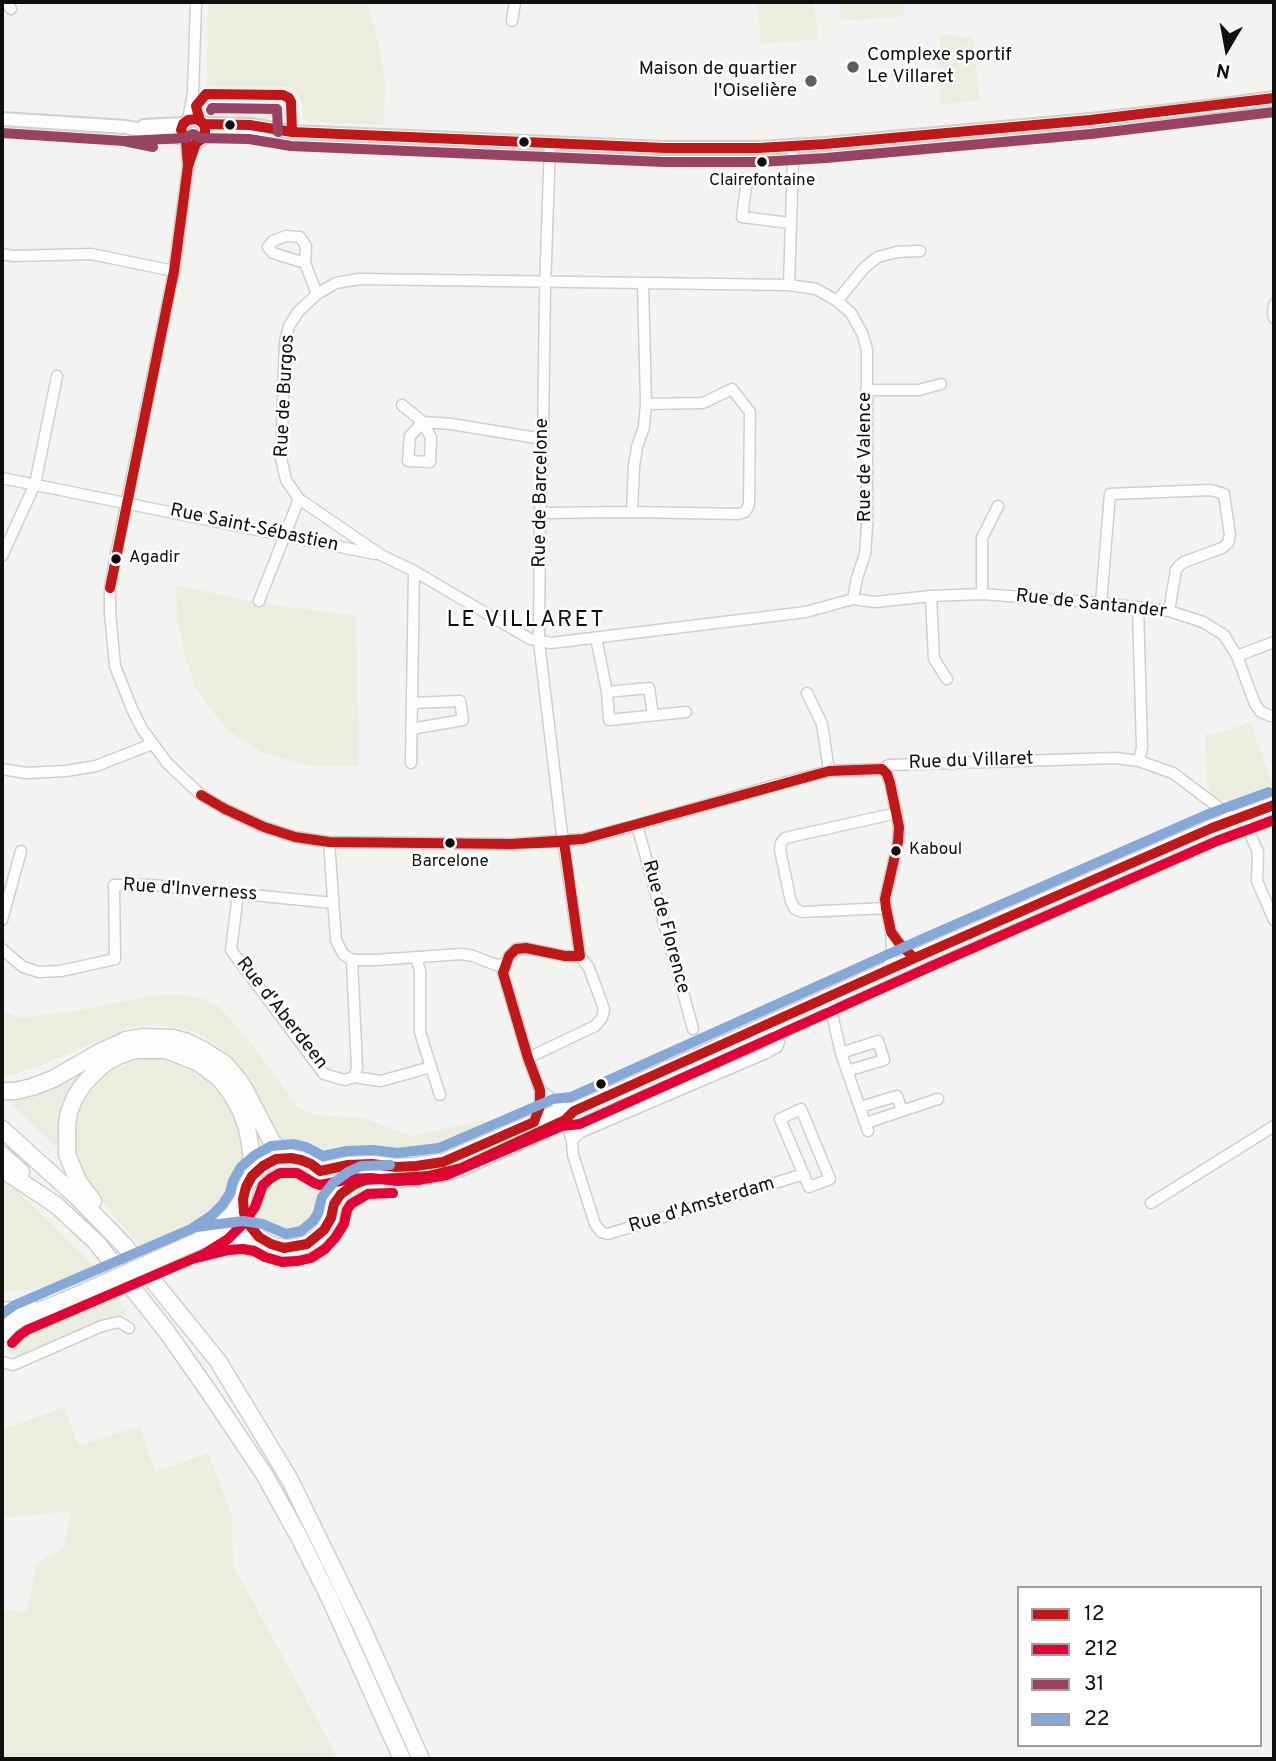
<!DOCTYPE html>
<meta charset="utf-8">
<style>
body{margin:0}
#map{position:relative;width:1276px;height:1761px;overflow:hidden;background:#f3f4f1;font-family:Overpass,sans-serif}
canvas{display:block}
.frame{position:absolute;inset:0;border:4px solid #0f100e;pointer-events:none}
.legend{position:absolute;left:1017px;top:1586px;width:245px;height:161px;box-sizing:border-box;background:#fff;border:2px solid #9f9f9f;margin:0;padding:9px 12px;list-style:none;font-size:21px;color:#0f100e}
.legend li{display:flex;align-items:center;gap:14px;height:35px}
.legend b{width:35px;border:2px solid #9f9f9f}
.north{position:absolute;left:1192px;top:14px;width:70px;height:70px;-webkit-text-stroke:5px #fff;paint-order:stroke;rotate:190deg;font-size:19px;font-weight:700;line-height:28px;text-align:center;color:#0f100e}
.north::after{content:'';display:block;margin:auto;width:24px;height:32px;background:#0f100e;clip-path:polygon(50% 0,100% 100%,50% 72%,0 100%)}
</style>
<div id="map">
<canvas width="1276" height="1761"></canvas>
<div class="frame"></div>
<ul class="legend">
<li><b style="height:9px;background:#c11718"></b>12</li>
<li><b style="height:9px;background:#e40134"></b>212</li>
<li><b style="height:9px;background:#994263"></b>31</li>
<li><b style="height:9px;background:#86a8d8"></b>22</li>
</ul>
<div class="north">N</div>
</div>
<script>
const ctx = document.querySelector('canvas').getContext('2d');
ctx.lineJoin = 'round';
function fillPath(path, color) { ctx.fillStyle = color; ctx.fill(path, 'evenodd'); }
const poly = rows => new Path2D(rows.map(r => 'M' + r).join(''));
function strokePath(path, color, width, dash) { ctx.strokeStyle = color; ctx.lineWidth = width; ctx.lineCap = dash ? 'butt' : 'round'; ctx.setLineDash(dash || []); ctx.stroke(path); }
function drawText(font, color, halo, rows, align = 'center') {
  ctx.font = font + ' Overpass,sans-serif'; ctx.lineWidth = 5; ctx.setLineDash([]); ctx.textBaseline = 'middle'; ctx.strokeStyle = halo; ctx.fillStyle = color; for (const [text, x, y, turn = 0] of rows) {
    ctx.save(); ctx.translate(x, y); ctx.rotate((+turn || 0) * Math.PI / 180); ctx.textAlign = isNaN(turn) ? turn : align; if (halo) ctx.strokeText(text, 0, 0); ctx.fillText(text, 0, 0); ctx.restore();
  }
}
const green = poly([
 [210,2,367,2,380,48,385,85,384,125,307,122,303,119,302,103,297,93,287,87,207,86,208,3],
 [757,2,814,2,818,39,761,44],
 [840,2,903,2,905,16,841,21],
 [940,34,973,38,980,100,940,105],
 [210,105,284,105,285,108,277,116,270,118,248,121,213,119,208,115,207,108],
 [176,585,259,603,356,616,359,766,309,766,261,752,237,737,225,727,205,702,195,686,190,671,185,657,177,618],
 [1250,722,1273,786,1228,803,1212,794,1207,783,1205,734,1214,735],
 [176,994,205,999,219,1007,247,1038,299,1108,315,1115,363,1118,411,1136,484,1120,489,1133,449,1150,419,1156,394,1156,370,1152,350,1152,340,1156,326,1156,303,1150,291,1145,280,1136,238,1064,214,1042,189,1030,155,1024,127,1028,42,1065,11,1075,2,1075,2,1011,21,1018,81,1010,150,996],
 [152,1056,180,1060,221,1085,233,1111,242,1143,244,1161,233,1183,228,1202,213,1217,143,1249,118,1221,88,1182,75,1149,75,1119,84,1101,102,1077,131,1062],
 [77,1070,82,1075,61,1120,59,1150,5,1098,24,1097,41,1091],
 '253 1203a35 35 0 1 1 70 0a35 35 0 1 1-70 0Z',
 [2,1176,95,1267,58,1283,28,1290,2,1291],
 [115,1296,127,1312,29,1354,18,1356,10,1354,7,1351,8,1346,11,1341],
 [64,1407,79,1446,140,1426,155,1472,208,1453,232,1515,233,1565,336,1754,329,1759,2,1759,2,1609,27,1612,36,1563,64,1548,71,1511,2,1518,2,1430]
]);
const minor = poly([
 [6,2,11,9],
 [512,21,515,2],
 [188,120,193,93,196,2],
 [186,141,188,166,174,271,114,564,110,588,110,613,115,666,132,709,142,729,168,764,201,795,225,809,264,827,295,837,329,842,511,844,583,839,637,825,775,785,829,771,882,769,889,765,1116,758,1139,761,1173,773,1234,819],
 [746,186,742,217,790,223],
 [2,254,13,256,91,254,174,271],
 [305,263,273,253,268,247,273,241,286,236,300,237,306,246,305,263,317,294],
 [359,279,789,285,816,289,837,301,851,313,862,333,867,350,867,526,865,554,857,578,853,599,806,612,551,643,530,639,414,571,381,555,299,499,286,480,281,458,285,342,289,326,298,312,317,294,336,283,359,279],
 [789,285,793,160,792,146],
 [837,301,865,267,878,257,897,252,920,251],
 [1274,305,1273,313,1274,318],
 [866,390,919,390,941,384],
 [402,405,423,422,451,424,543,439],
 [423,422,431,438,430,462,408,461,410,436,423,422],
 [2,478,375,554],
 [632,512,738,514,745,512,749,505,750,412,732,389,703,403,646,404],
 [540,513,632,512,634,466,637,447,644,427,646,404,643,283],
 [2,556,35,484,57,376],
 [982,594,982,538,998,506],
 [931,596,934,659,947,679],
 [853,599,875,602,931,596,982,594,1101,603,1169,611,1203,622,1224,635,1237,656,1255,704,1261,712,1271,716,1274,715],
 [259,601,299,499],
 [1101,603,1110,494,1211,490,1224,494,1230,535,1228,543,1222,548,1184,562,1179,566,1176,570,1169,611],
 [1138,607,1142,748,1139,761],
 [596,638,607,692,609,720,686,712],
 [1237,656,1274,642],
 [607,692,649,688,653,715],
 [807,693,822,724,829,771],
 [411,729,463,720,460,701,412,703],
 [411,763,414,571],
 [2,769,26,773,66,771,96,766,152,744],
 [882,769,887,774,890,783,899,827,898,842,885,899,886,908,891,932,892,947,889,970],
 [1242,816,1258,852,1257,881,1274,920],
 [637,825,693,1029],
 [329,842,336,940,343,954,352,960,375,960,462,954,473,956,496,965,505,964],
 [238,894,231,950,324,1074,345,1080,354,1077,357,1068,352,960],
 [886,908,803,912,795,909,791,902,780,850,781,843,785,838,897,813],
 [2,920,21,851],
 [891,932,899,943,914,958],
 [2,949,23,967,39,972,61,971,115,959,114,885,152,885,333,903],
 [828,997,841,1053,868,1131],
 [841,1053,878,1041,884,1060,847,1071],
 [528,1058,595,1026,602,1018,604,1009,589,968,580,956,561,826,539,642,540,513,543,439,545,289,550,143],
 [431,1067,440,1095],
 [354,1077,381,1081,431,1067,420,1032,420,971,416,957],
 [540,1090,568,1111],
 [860,1107,897,1096,902,1111],
 [801,1109,830,1179,809,1187,780,1119,801,1109],
 [572,1115,569,1131,572,1140,573,1155,595,1224,601,1232,608,1234,804,1174],
 [534,1122,540,1106,540,1090,528,1058,503,973,505,964,509,956,516,949,526,948,565,956,580,956],
 [866,1123,938,1099],
 [572,1140,581,1132,764,1054,777,1047,779,1042,778,1035,773,1022],
 [1151,1203,1274,1126],
 [2,1362,13,1365,102,1326,119,1322,129,1328]
]);
const tertiary = poly([
 [2,119,126,127,183,138],
 [183,124,181,130,182,135,186,141,193,143,199,141,204,137,211,135,252,136,274,133],
 [203,124,250,125,292,132,665,148,759,148,825,144,1090,120,1223,105,1274,98],
 [144,126,183,124,192,119,202,122,205,130]
]);
const primary = poly([
 '243 1203a45 45 0 1 1 90 0a45 45 0 1 1-90 0Z',
 [320,1171,348,1165,372,1164,396,1167,416,1166,443,1162,559,1112,574,1111,701,1055,926,953,1212,828,1274,805],
 [334,1204,341,1194,355,1184,365,1180,402,1179,443,1173,461,1168,487,1156,566,1120],
 [207,1240,227,1236,259,1237],
 [198,1241,220,1227,233,1214,243,1199],
 [2,1310,17,1311,31,1309],
 [2,1334,11,1324,21,1318,64,1301]
]);
const trunk = poly([
 [2,1091,15,1091,32,1087,53,1079,100,1052,126,1040,143,1037,173,1038,187,1042,205,1051,225,1064,237,1078,245,1090,272,1142,291,1158],
 [2,1129,76,1196,124,1245,218,1361,290,1480,360,1623,421,1759],
 [2,1155,21,1172],
 [2,1169,56,1205,96,1242,167,1332,209,1392,264,1474,298,1535,330,1599,402,1759],
 [93,1201,78,1181,67,1154,67,1125,69,1112,75,1097,83,1085,92,1075,104,1064,118,1056,135,1050,167,1050,199,1063,220,1079,230,1092,241,1111,247,1128,251,1150,252,1176]
]);
const primaryBridge = poly([
 [64,1301,198,1241]
]);
const bus1 = poly([
 [206,94,283,95,289,98,291,102,292,132,250,125,203,124,200,121,196,106,206,94],
 [196,119,202,122,205,127,205,133,202,139,196,143,188,166,186,141,181,130,183,124,188,120,196,119],
 [292,132,665,148,759,148,825,144,1090,120,1274,98],
 [174,271,188,166],
 [174,271,188,166],
 [110,588,174,271],
 [110,588,174,271],
 [201,795,225,809,264,827,295,837,329,842],
 [329,842,511,844],
 [329,842,511,844],
 [564,842,580,956,565,956,526,948,516,949,509,956,503,973,528,1058,540,1090,540,1106,534,1122,443,1162,416,1166,396,1167,372,1164,348,1165,320,1171,311,1164,301,1160,291,1158,276,1159,263,1166,252,1176,246,1187,243,1199,244,1213,250,1226,259,1237,271,1244,284,1248,307,1244,324,1230,331,1218,334,1204,341,1194,355,1184,365,1180,428,1176,461,1168,565,1120,574,1111,926,953,1212,828,1274,805],
 [511,844,583,839,829,771,882,769,887,774,890,783,899,827,898,842,885,899,886,908,891,932,899,943,914,958],
 [511,844,564,842]
]);
const bus2 = poly([
 [196,1258,229,1250,243,1249,254,1251,265,1257,282,1262,298,1261,311,1258,325,1249,335,1238,344,1224,347,1210,351,1204,368,1194,393,1193],
 [12,1343,20,1335,27,1330,204,1254,228,1239,244,1223,255,1207,263,1185,271,1178,280,1173,297,1173,314,1183,320,1185,350,1179,371,1178,397,1181,418,1180,447,1175,562,1126,580,1124,932,966,1217,841,1274,820]
]);
const bus3 = poly([
 [211,110,212,108,277,109,278,132],
 [2,133,124,141,153,147],
 [127,141,185,138,193,134,201,138,249,139,291,146,664,162,759,162,826,158,1091,134,1274,112]
]);
const bus4 = poly([
 [196,1227,243,1221,263,1224,286,1234,301,1231,313,1221,318,1213,322,1197,333,1183,348,1172,361,1166,390,1165],
 [2,1314,15,1305,191,1229,211,1216,222,1205,230,1193,233,1181,241,1167,255,1155,271,1146,294,1144,306,1147,323,1156,347,1151,373,1150,397,1153,439,1148,553,1099,571,1097,920,940,1206,815,1269,792]
]);
const markers = [
 [853,67,7,"#5f605d"],
 [811,81,7,"#5f605d"],
 [230,125,6,"#0f100e"],
 [524,142,6,"#0f100e"],
 [762,162,6,"#0f100e"],
 [116,559,6,"#0f100e"],
 [450,843,6,"#0f100e"],
 [896,851,6,"#0f100e"],
 [601,1084,6,"#0f100e"]
];
const busNames = [
 ["Clairefontaine",762,182],
 ["Agadir",129,559,"left"],
 ["Kaboul",909,851,"left"],
 ["Barcelone",450,863]
];
const poiNames = [
 ["Complexe sportif",867,56],
 ["Le Villaret",867,78],
 ["Maison de quartier",797,70,"right"],
 ["l'Oiselière",797,92,"right"]
];
const streetNames = [
 ["Rue de Burgos",286,396,-87],
 ["Rue de Valence",866,457,-90],
 ["Rue de Barcelone",542,493,-89],
 ["Rue Saint-Sébastien",254,529,12],
 ["Rue de Santander",1091,605,6],
 ["Rue du Villaret",971,762,-2],
 ["Rue d'Inverness",190,891,4],
 ["Rue de Florence",665,927,75],
 ["Rue d'Aberdeen",281,1014,52],
 ["Rue d'Amsterdam",702,1206,-17]
];
const quarterNames = [
 ["LE VILLARET",526,621]
];
fillPath(green, '#ebeedf');
strokePath(minor, '#cfd0ce', 13);
strokePath(tertiary, '#cfd0ce', 16);
strokePath(primary, '#cfd0ce', 19);
strokePath(trunk, '#cfd0ce', 19);
strokePath(minor, '#fdfdfd', 10);
strokePath(tertiary, '#fdfdfd', 12);
strokePath(primary, '#fdfdfd', 16);
strokePath(trunk, '#fdfdfd', 16);
strokePath(primaryBridge, '#cfd0ce', 19, []);
strokePath(primaryBridge, '#fdfdfd', 16);
strokePath(bus1, '#c11718', 10);
strokePath(bus2, '#e40134', 10);
strokePath(bus3, '#994263', 10);
strokePath(bus4, '#86a8d8', 10);
for (const [x, y, r, color] of markers) { const dot = new Path2D(); dot.arc(x, y, r, 0, 2 * Math.PI); ctx.fillStyle = color; ctx.fill(dot); strokePath(dot, '#fff', 2.5); }
drawText('17px', '#0f100e', '#fff', busNames);
drawText('19px', '#0f100e', '#fff', poiNames, 'left');
drawText('19px', '#0f100e', '#fff', streetNames);
ctx.letterSpacing = '2px';
drawText('23px', '#0f100e', '#fff', quarterNames);
ctx.letterSpacing = '0px';
</script>
